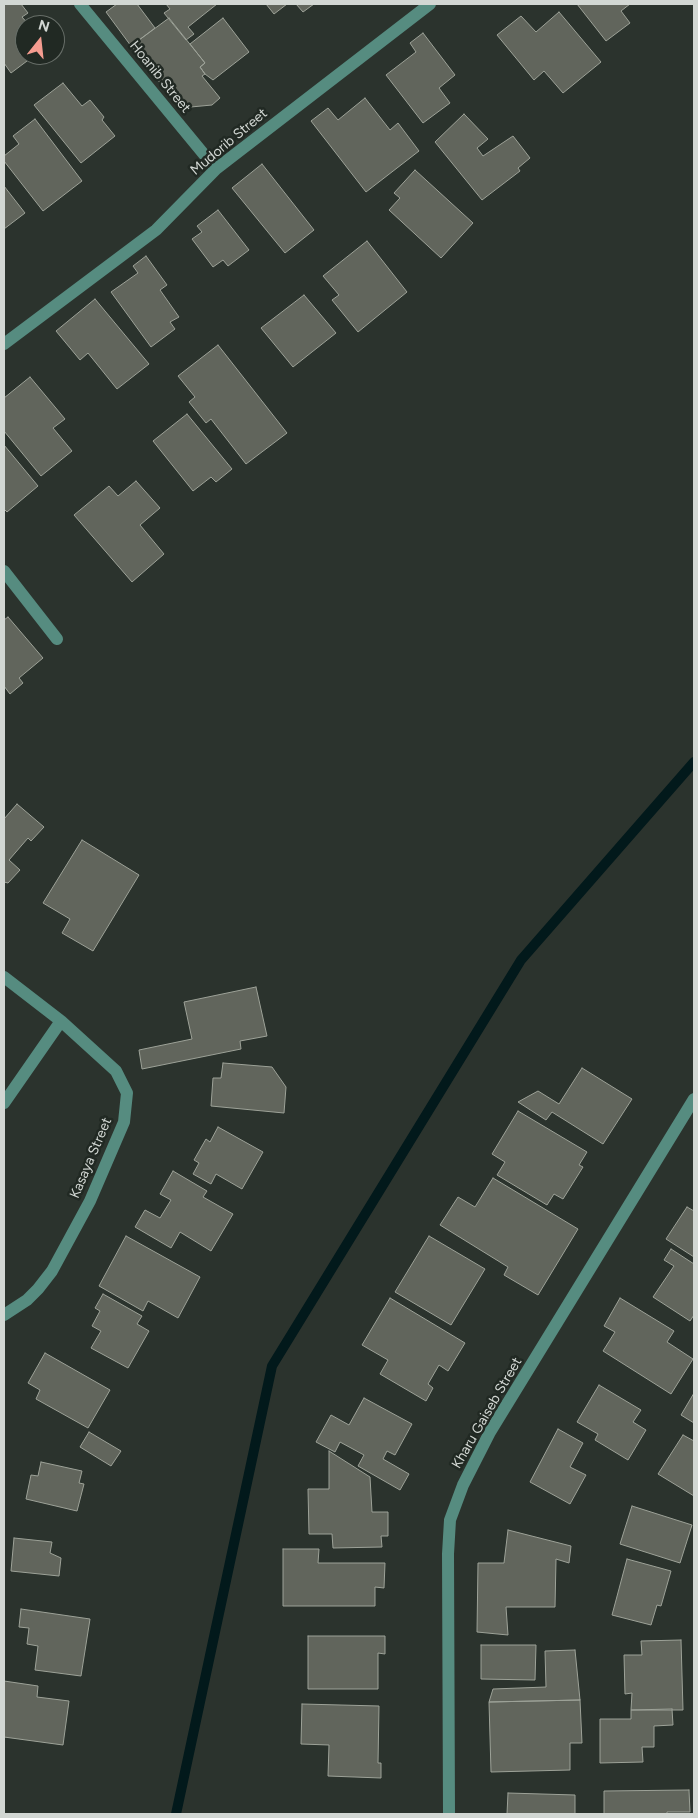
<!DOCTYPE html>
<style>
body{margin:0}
#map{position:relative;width:698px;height:1818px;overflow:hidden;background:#2b332d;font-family:Figtree,sans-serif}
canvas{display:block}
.frame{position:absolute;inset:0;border:5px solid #d2d7d3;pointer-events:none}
.north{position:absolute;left:15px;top:15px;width:50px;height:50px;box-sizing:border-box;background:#212923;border:1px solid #686f69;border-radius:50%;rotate:16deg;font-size:14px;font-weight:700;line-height:20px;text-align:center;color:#d2d7d3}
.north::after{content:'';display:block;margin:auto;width:18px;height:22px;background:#f59c90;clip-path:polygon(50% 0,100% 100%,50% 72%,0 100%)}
</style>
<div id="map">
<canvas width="698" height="1818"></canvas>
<div class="frame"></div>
<div class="north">N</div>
</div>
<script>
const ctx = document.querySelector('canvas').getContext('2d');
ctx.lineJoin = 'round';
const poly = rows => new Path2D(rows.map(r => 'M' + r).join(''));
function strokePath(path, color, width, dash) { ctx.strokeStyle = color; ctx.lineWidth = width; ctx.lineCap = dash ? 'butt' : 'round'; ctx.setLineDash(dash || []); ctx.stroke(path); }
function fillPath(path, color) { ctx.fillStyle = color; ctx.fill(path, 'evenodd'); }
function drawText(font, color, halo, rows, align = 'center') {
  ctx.font = font + ' Figtree,sans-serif'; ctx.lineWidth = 5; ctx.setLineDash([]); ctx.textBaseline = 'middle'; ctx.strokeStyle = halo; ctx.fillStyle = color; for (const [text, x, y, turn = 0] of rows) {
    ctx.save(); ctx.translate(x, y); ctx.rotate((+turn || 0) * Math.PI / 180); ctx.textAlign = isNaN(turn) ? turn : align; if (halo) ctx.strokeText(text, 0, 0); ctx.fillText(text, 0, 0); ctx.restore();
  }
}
const stream = poly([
 [176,1814,272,1366,521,960,694,762]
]);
const building = poly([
 [4,4,21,4,28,13,22,17,29,25,25,25,25,55,35,55,11,73,4,63,4,4],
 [117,4,137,4,155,28,131,46,106,12,117,4],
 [166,4,217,4,188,27,194,34,186,40,164,13,170,9,166,4],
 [266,4,287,4,274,14,266,4],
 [296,4,314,4,303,12,296,4],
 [577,4,630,4,621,11,630,23,606,41,577,4],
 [559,12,601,62,563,93,544,71,534,80,497,35,521,16,536,32,559,12],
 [169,18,205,63,200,67,205,74,202,76,220,98,212,105,180,108,131,46,169,18],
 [223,18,249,52,213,80,205,74,200,67,205,63,190,44,223,18],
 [423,33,455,75,439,88,450,103,423,123,386,75,416,52,410,43,423,33],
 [63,83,82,106,90,100,104,117,102,120,115,136,81,163,34,105,63,83],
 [365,98,390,130,398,123,419,151,366,192,311,121,328,108,338,120,365,98],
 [464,114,488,139,477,148,483,156,513,136,530,158,518,168,520,171,482,200,435,142,464,114],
 [35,119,82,181,43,211,4,161,4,156,19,144,13,136,35,119],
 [262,164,314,230,285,253,232,188,262,164],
 [415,170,473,223,441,258,389,210,400,198,394,193,415,170],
 [4,186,25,213,4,229,4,186],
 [218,210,249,250,228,266,223,260,213,267,192,239,202,232,197,226,218,210],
 [367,241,407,292,358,332,332,300,339,295,323,276,367,241],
 [146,256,167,285,160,290,179,317,170,322,175,329,151,347,111,292,138,273,133,266,146,256],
 [304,295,336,333,293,367,261,328,304,295],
 [95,299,149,364,117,389,88,353,80,360,56,331,95,299],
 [218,345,287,433,246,464,211,419,206,423,189,402,195,397,178,376,218,345],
 [30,377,65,419,53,428,72,451,41,476,4,431,4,398,30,377],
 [187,414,232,469,216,482,211,477,193,491,153,441,187,414],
 [4,445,38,486,7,512,4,509,4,445],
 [136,481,160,508,140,525,164,554,132,582,74,515,109,486,118,496,136,481],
 [8,617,43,658,19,678,23,683,10,694,4,686,4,620,8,617],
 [17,804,44,827,31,841,28,838,9,860,20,870,8,883,4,882,4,819,17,804],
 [82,840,139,875,93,951,62,933,70,919,43,903,82,840],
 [256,987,267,1036,240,1041,241,1049,142,1069,139,1050,192,1039,184,1002,256,987],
 [223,1063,272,1067,286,1087,284,1113,211,1106,213,1078,221,1078,223,1063],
 [582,1068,632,1099,603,1144,552,1112,546,1120,518,1102,538,1091,559,1104,582,1068],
 [518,1111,587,1152,579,1165,583,1167,563,1199,554,1194,547,1205,497,1175,505,1162,492,1154,518,1111],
 [218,1127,263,1152,242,1189,216,1174,211,1184,193,1174,199,1163,194,1160,206,1139,210,1142,218,1127],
 [173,1171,207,1191,203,1197,233,1214,211,1251,180,1232,171,1248,135,1227,145,1210,160,1218,171,1200,160,1194,173,1171],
 [493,1178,578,1229,538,1295,504,1275,508,1267,440,1225,458,1197,475,1207,493,1178],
 [687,1207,694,1211,694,1257,666,1239,687,1207],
 [126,1236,200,1277,178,1318,148,1301,143,1311,99,1286,126,1236],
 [429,1236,485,1269,451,1325,395,1292,429,1236],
 [671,1249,694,1264,694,1315,690,1321,653,1297,674,1266,664,1260,671,1249],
 [103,1294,142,1316,137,1324,149,1331,128,1368,91,1348,101,1331,92,1326,100,1311,95,1308,103,1294],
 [390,1298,465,1343,448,1371,439,1365,428,1384,433,1388,426,1401,380,1374,388,1360,362,1345,390,1298],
 [620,1298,674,1331,667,1342,693,1359,671,1394,603,1351,615,1332,604,1326,620,1298],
 [45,1353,110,1390,88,1428,36,1399,40,1390,28,1383,45,1353],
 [599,1385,641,1410,633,1422,646,1430,628,1460,595,1440,598,1434,577,1422,599,1385],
 [694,1393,694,1423,681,1415,694,1393],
 [364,1398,412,1424,395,1455,387,1451,383,1459,409,1474,400,1490,358,1466,364,1455,340,1442,335,1452,316,1442,331,1415,349,1425,364,1398],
 [558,1429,583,1443,570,1467,586,1475,570,1504,530,1482,558,1429],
 [89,1432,121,1451,111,1466,80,1447,89,1432],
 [683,1435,694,1441,694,1496,658,1474,683,1435],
 [329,1451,370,1477,372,1512,388,1512,388,1536,381,1536,382,1547,333,1548,332,1534,309,1534,308,1489,329,1489,329,1451],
 [41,1462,82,1471,79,1483,84,1484,77,1511,26,1499,31,1475,38,1476,41,1462],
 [632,1506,692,1525,680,1563,620,1544,632,1506],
 [508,1530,571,1546,569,1563,556,1559,555,1607,506,1607,508,1635,477,1632,478,1563,504,1563,508,1530],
 [14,1538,52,1542,50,1553,61,1558,59,1576,11,1571,14,1538],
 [283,1549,319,1549,318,1563,385,1563,384,1588,375,1587,375,1606,283,1606,283,1549],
 [627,1559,671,1571,661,1606,657,1605,651,1625,612,1615,627,1559],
 [21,1609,90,1619,81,1676,35,1670,38,1646,27,1644,29,1628,19,1627,21,1609],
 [308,1636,385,1636,385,1654,378,1653,378,1689,308,1689,308,1636],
 [681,1640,683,1710,631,1710,632,1693,625,1694,624,1655,642,1655,641,1641,681,1640],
 [481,1645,536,1645,535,1680,481,1679,481,1645],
 [575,1650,580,1700,489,1702,493,1689,546,1687,545,1651,575,1650],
 [4,1681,38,1686,37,1697,69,1701,63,1745,4,1737,4,1681],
 [580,1700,582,1743,570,1743,570,1770,491,1772,489,1702,580,1700],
 [302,1704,379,1706,378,1763,381,1763,381,1778,328,1776,329,1745,301,1744,302,1704],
 [672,1709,673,1725,654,1726,654,1747,642,1747,643,1762,600,1763,600,1719,631,1719,631,1710,672,1709],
 [689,1790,690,1812,667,1812,667,1814,604,1814,604,1791,689,1790],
 [508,1793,575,1795,575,1814,507,1814,508,1793]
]);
const minor = poly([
 [80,4,216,169],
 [4,344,156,230,216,169,430,4],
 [4,571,57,639],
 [4,977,61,1021,116,1071,127,1093,124,1122,90,1201,52,1271,38,1289,27,1300,4,1315],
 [4,1103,61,1021],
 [449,1814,448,1554,450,1520,463,1485,490,1432,694,1099]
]);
const streetNames = [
 ["Hoanib Street",160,77,51],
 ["Mudorib Street",229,142,-40],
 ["Kasaya Street",91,1158,-67],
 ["Kharu Gaiseb Street",487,1413,-60]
];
strokePath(stream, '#02191b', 10);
fillPath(building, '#61655c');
strokePath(building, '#9da298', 1);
strokePath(minor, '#568c80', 12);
drawText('14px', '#d2d7d3', '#212923', streetNames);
</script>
